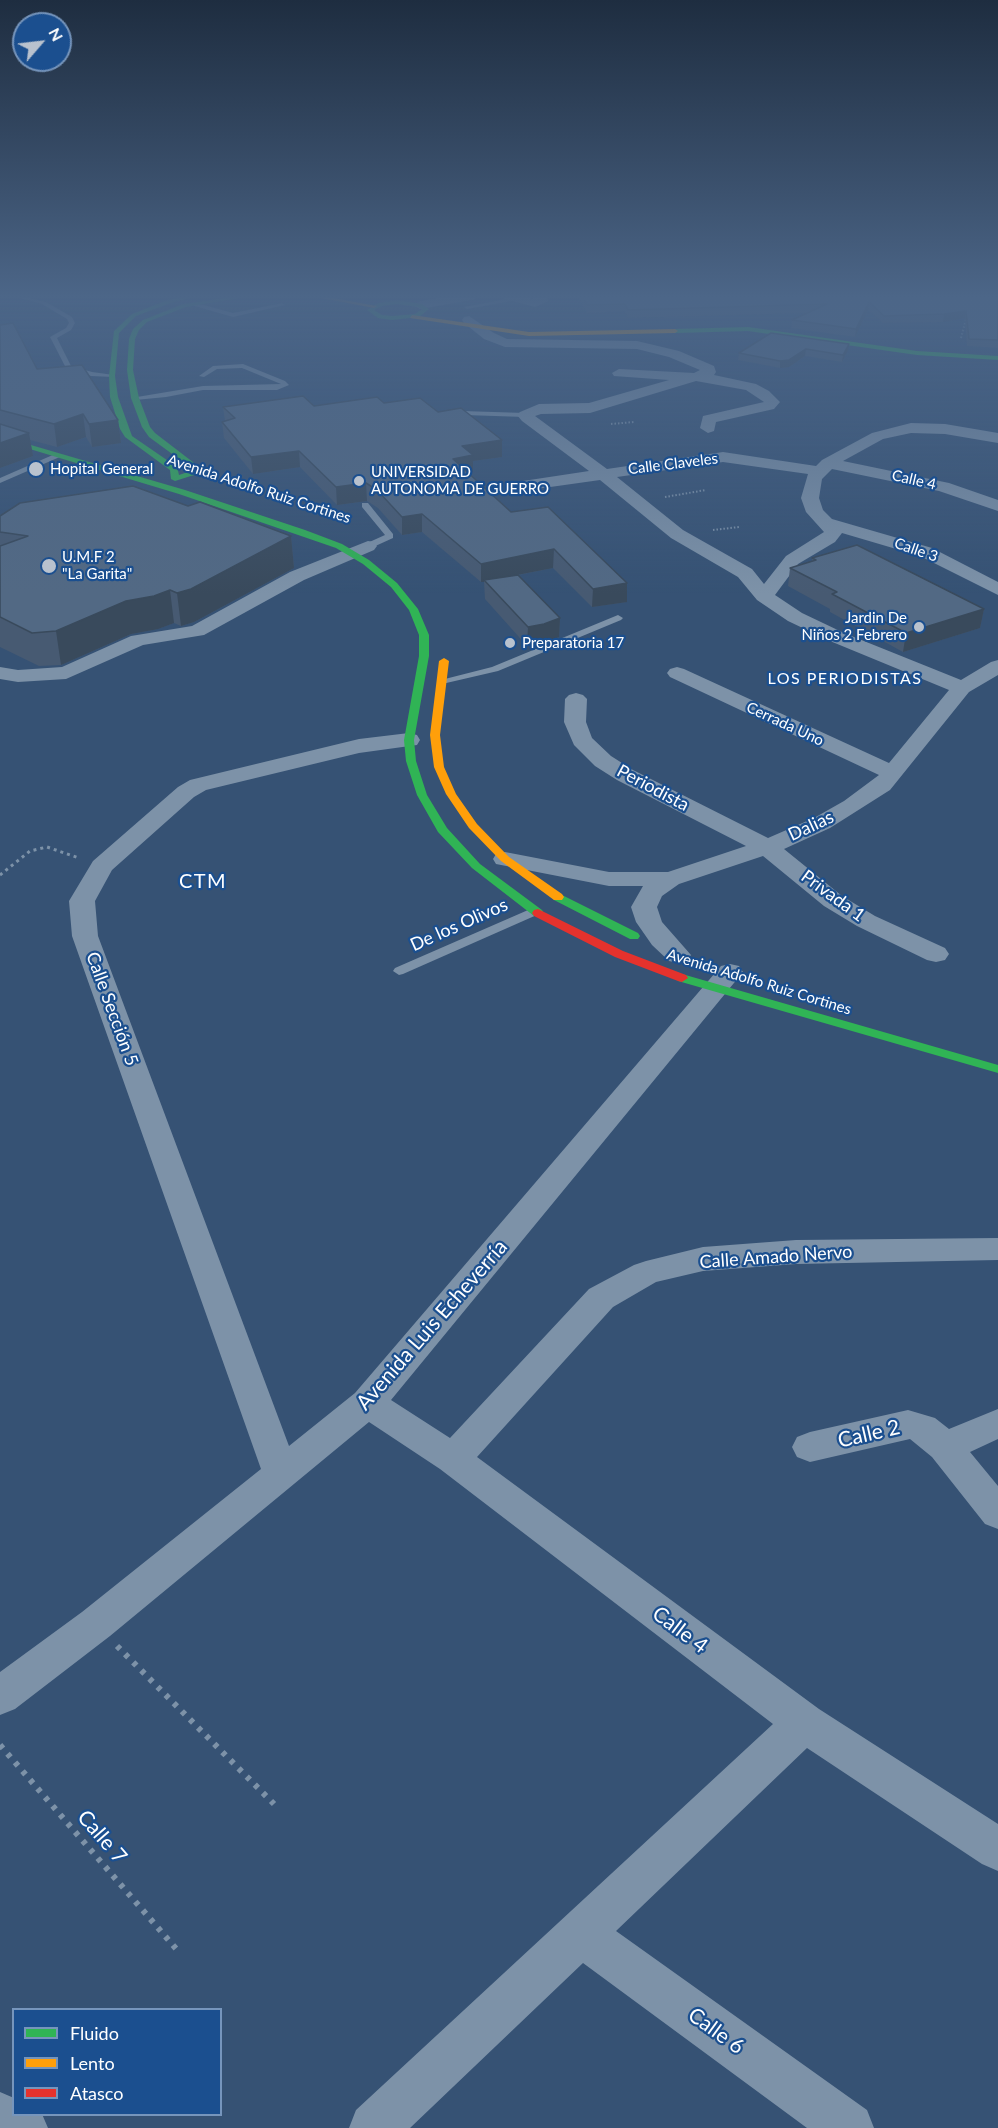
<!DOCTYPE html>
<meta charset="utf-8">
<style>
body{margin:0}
#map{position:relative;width:998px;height:2128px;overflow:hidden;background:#365274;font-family:Lato,sans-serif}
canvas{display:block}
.legend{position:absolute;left:12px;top:2008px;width:210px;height:108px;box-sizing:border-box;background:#1b4f8f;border:2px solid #7695bc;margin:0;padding:8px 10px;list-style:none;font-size:18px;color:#fff}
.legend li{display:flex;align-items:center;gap:12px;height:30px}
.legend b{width:30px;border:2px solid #7695bc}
.north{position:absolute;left:12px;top:12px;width:60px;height:60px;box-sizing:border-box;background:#1b4f8f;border:2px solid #7695bc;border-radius:50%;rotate:62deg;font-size:16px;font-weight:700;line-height:24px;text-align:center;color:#fff}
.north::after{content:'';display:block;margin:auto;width:21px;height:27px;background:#b9c2ce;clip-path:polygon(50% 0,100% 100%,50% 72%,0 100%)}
</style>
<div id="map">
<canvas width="998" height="2128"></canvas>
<ul class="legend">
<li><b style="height:8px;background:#30b455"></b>Fluido</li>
<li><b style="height:8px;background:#ff9f0a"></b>Lento</li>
<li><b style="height:8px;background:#e5322d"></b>Atasco</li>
</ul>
<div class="north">N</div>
</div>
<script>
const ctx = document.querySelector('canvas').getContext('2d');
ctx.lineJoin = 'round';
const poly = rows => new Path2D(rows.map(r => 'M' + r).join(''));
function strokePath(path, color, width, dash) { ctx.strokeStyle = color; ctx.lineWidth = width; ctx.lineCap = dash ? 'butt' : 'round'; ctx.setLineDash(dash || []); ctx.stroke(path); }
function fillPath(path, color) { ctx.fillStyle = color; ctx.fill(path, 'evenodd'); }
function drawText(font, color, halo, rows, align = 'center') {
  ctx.font = font + ' Lato,sans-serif'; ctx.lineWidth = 4.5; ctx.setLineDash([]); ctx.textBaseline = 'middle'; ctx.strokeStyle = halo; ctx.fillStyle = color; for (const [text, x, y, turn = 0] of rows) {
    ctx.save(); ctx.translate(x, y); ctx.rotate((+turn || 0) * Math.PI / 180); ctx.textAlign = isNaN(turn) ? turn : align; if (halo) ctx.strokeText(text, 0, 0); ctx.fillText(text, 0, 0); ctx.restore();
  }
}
const pathFar2 = poly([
 [961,338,966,319],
 [611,424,634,422],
 [665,497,706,490],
 [713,530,739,527]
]);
const pathFar1 = poly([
 [0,875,30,851,47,847,79,858]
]);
const path = poly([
 [117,1646,274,1804],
 [0,1745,178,1951]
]);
const lane = poly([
 [11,296,21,296,46,302,72,317,75,323,71,330,57,338,71,366,92,372,114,375,114,377,91,376,66,368,50,337,66,328,69,323,67,319,42,304,11,296],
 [516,297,518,300,467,309,464,307,516,297],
 [193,302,233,313,282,303,285,305,233,317,191,305,193,302],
 [243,364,285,381,289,385,277,390,203,390,166,397,135,400,131,398,203,386,281,384,242,368,217,369,204,377,199,376,213,366,243,364],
 [462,411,525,413,529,415,525,417,465,415,461,413,462,411],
 [55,454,62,456,0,483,0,478,55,454],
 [362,503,368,503,393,534,393,538,371,548,365,548,365,544,385,535,362,507,362,503],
 [618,615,623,618,621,620,498,671,442,684,437,681,492,667,618,615],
 [535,907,541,911,539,914,403,974,399,975,393,971,395,968,535,907]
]);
const street = poly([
 [451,296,479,296,473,300,420,309,413,305,420,301,451,296],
 [503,296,523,296,533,299,532,296,545,296,549,301,535,307,504,299,503,296],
 [469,316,494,333,507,339,637,341,679,351,714,366,716,372,714,375,756,384,769,391,780,402,774,409,716,422,714,431,708,433,700,428,703,416,764,402,746,390,696,381,590,413,541,414,535,416,607,469,723,452,816,466,822,460,872,433,911,423,945,424,998,433,998,443,945,434,911,433,883,439,843,461,949,483,998,500,998,511,939,491,832,469,822,479,819,498,823,510,832,519,932,548,998,582,998,595,920,556,842,533,835,542,798,564,775,595,802,613,844,633,961,680,991,662,998,660,998,675,969,692,890,790,830,828,784,849,842,896,875,916,945,948,949,954,945,960,936,962,927,960,857,926,824,906,763,856,679,884,662,896,657,907,662,922,691,955,687,961,678,963,669,961,652,945,636,922,631,907,643,886,609,886,496,864,493,859,496,854,505,852,609,872,668,872,746,846,617,780,595,766,574,745,564,722,565,699,569,695,576,693,583,695,587,699,586,722,592,738,611,756,633,770,768,838,814,818,844,801,879,775,670,677,667,673,670,669,677,667,684,669,889,763,949,690,830,641,788,621,757,600,738,577,671,538,600,480,529,490,523,489,521,485,523,481,589,471,522,421,517,415,520,412,539,404,589,403,669,380,614,376,612,373,619,369,694,373,700,370,669,357,637,349,505,347,484,339,464,323,462,320,464,317,469,316],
 [723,462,808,474,801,498,806,512,824,532,786,556,764,584,752,569,683,530,617,477,723,462],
 [368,541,374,542,377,546,374,550,304,580,204,635,143,645,66,679,18,682,0,679,0,667,18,670,62,667,131,636,192,626,290,572,368,541],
 [409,733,417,735,420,740,417,745,359,753,206,790,194,797,112,870,95,901,98,936,289,1446,355,1393,721,966,730,964,739,966,743,972,391,1400,450,1438,589,1289,634,1265,646,1261,703,1247,796,1240,998,1238,998,1260,796,1264,703,1271,656,1282,613,1307,477,1457,819,1709,998,1824,998,1871,982,1864,807,1748,616,1931,867,2110,874,2128,807,2128,583,1963,410,2128,349,2128,356,2110,773,1724,440,1469,369,1422,110,1636,15,1709,0,1715,0,1672,82,1612,261,1469,72,936,69,901,93,861,178,787,190,780,359,739,409,733],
 [998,1409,998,1439,970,1452,998,1486,998,1529,985,1524,932,1457,910,1439,810,1462,797,1457,792,1447,797,1437,810,1432,908,1410,935,1418,949,1429,998,1409],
 [0,2092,14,2098,14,2114,42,2114,48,2128,0,2128,0,2092]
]);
const fast = poly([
 [187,296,198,296,171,303,136,316,119,333,115,376,118,397,132,436,177,467,179,475,188,472,190,467,149,437,142,427,131,398,127,370,129,339,133,329,143,320,183,304,238,296,253,296,186,307,147,322,139,330,135,339,133,370,139,398,150,427,155,433,198,466,194,475,175,481,171,479,170,470,125,437,120,429,110,397,109,376,114,331,132,314,167,300,187,296],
 [397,300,422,304,429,309,419,317,392,320,378,318,367,310,378,303,397,300],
 [397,304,418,307,422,309,415,314,392,316,382,315,374,310,382,306,397,304],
 [748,327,917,351,998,356,998,360,917,355,748,331,675,333,672,331,675,329,748,327],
 [0,436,185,490,305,530,342,544,369,560,397,583,418,609,429,635,429,656,414,740,416,761,427,795,447,828,480,864,542,910,544,913,542,916,534,916,472,868,438,832,417,795,406,761,404,740,419,656,419,635,409,610,391,587,363,564,336,548,179,494,0,440,0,436],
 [558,893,638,933,640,936,638,939,630,939,554,900,552,897,558,893],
 [682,974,998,1065,998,1073,678,981,676,978,678,975,682,974]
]);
const slow = poly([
 [310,296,323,296,377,306,374,308,310,296],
 [412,315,529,332,675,329,678,331,675,333,529,336,410,318,412,315],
 [444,658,449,661,440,735,444,767,456,794,477,824,509,857,562,894,564,897,562,900,554,900,501,861,469,828,446,794,434,767,430,735,439,661,444,658]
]);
const jam = poly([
 [538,909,623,951,686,975,688,978,682,982,678,981,615,957,534,916,532,913,534,910,538,909]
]);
const wall = poly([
 [577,296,998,296,998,348,967,346,965,318,943,322,883,323,868,310,855,337,791,328,792,320,809,313,628,318,625,311,587,313],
 [0,325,37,369,118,420,121,443,92,447,86,437,57,447,30,440,33,456,0,468],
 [771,333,848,350,842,362,805,356,789,367,780,368,738,360,739,353],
 [384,403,438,412,502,440,502,457,473,461,473,472,469,473,511,512,627,583,627,602,592,607,553,568,518,575,560,618,559,637,544,643,527,646,485,599,484,582,481,582,422,532,402,535,378,508,367,501,337,505,300,467,253,474,224,438,222,422,225,421,223,407,314,406],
 [188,506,291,536,294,568,194,622,181,626,174,623,158,629,131,634,61,665,39,666,0,647,0,516],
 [812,558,984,609,980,628,903,652,830,612,830,609,788,586,790,568,812,562]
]);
const shadedWall = poly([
 [869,302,868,310,855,337,856,329],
 [966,311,965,318,943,322,944,314],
 [849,344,848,350,842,362,843,355],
 [806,349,805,356,789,367,780,368,780,361],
 [83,414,86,437,57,447,54,424],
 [118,420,121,443,92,447,89,424],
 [29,433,33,456,0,468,0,443],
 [502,440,502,457,473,461,473,472,453,475,453,459,462,446],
 [299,451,300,467,253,474,251,457],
 [366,483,367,501,337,505,336,487],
 [422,514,422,532,402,535,402,517],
 [291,536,294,568,194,622,181,626,177,593],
 [554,549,553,568,486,581,484,580,484,582,481,582,481,564],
 [627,583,627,602,592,607,593,589],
 [170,590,174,623,158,629,131,634,61,665,56,631,126,601],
 [984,609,980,628,903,652,906,633],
 [560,618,559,637,544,643,527,646,528,627]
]);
const building = poly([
 [582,296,998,296,998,340,969,339,966,311,944,314,884,316,869,302,856,329,792,320,827,304,628,310,625,304,587,305,582,296],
 [13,323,37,369,82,365,118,420,89,424,83,414,54,424,0,410,0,325,13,323],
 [771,333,849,344,843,355,806,349,789,360,780,361,739,353,771,333],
 [303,396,314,406,377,397,384,403,420,398,438,412,461,408,502,440,462,446,473,455,453,459,511,512,548,507,627,583,593,589,554,549,481,564,422,514,402,517,377,490,366,483,336,487,299,451,251,457,222,422,235,418,223,407,303,396],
 [0,424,29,433,0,443,0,424],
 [133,486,188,506,200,502,291,536,191,589,177,593,170,590,154,596,126,601,56,631,32,633,0,617,0,546,28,536,0,532,0,516,20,503,133,486],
 [857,545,984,609,906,633,832,594,837,592,790,568,816,560,812,558,857,545],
 [518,575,560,618,544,624,528,627,484,580,518,575]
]);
const markers = [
 [36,469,8,"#b9c2ce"],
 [359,481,6,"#b9c2ce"],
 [49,566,8,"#b9c2ce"],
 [919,627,6,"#b9c2ce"],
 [510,643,6,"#b9c2ce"]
];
const farStreetnames = [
 ["Calle Claveles",673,464,-7],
 ["Calle 4",914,480,13],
 ["Avenida Adolfo Ruiz Cortines",259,489,18],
 ["Calle 3",916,550,19],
 ["Cerrada Uno",785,724,25],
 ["Avenida Adolfo Ruiz Cortines",759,982,17]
];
const farPoinames = [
 ["Hopital General",50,469],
 ["UNIVERSIDAD",371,472],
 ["AUTONOMA DE GUERRO",371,489],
 ["U.M.F 2",62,557],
 ["\"La Garita\"",62,574],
 ["Jardin De",907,618,"right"],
 ["Niños 2 Febrero",907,635,"right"],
 ["Preparatoria 17",522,643]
];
const farNeighbourhoodnames = [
 ["LOS PERIODISTAS",845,679]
];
const streetNames = [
 ["Periodista",653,788,28],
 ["Dalias",811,826,-25],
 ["Privada 1",833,896,36],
 ["De los Olivos",459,925,-24],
 ["Calle Sección 5",112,1009,70],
 ["Calle Amado Nervo",776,1257,-4]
];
const neighbourhoodNames = [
 ["CTM",203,882]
];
const nearStreetnames = [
 ["Avenida Luis Echeverría",432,1325,-49],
 ["Calle 2",869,1434,-13],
 ["Calle 4",680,1630,37],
 ["Calle 7",102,1837,49],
 ["Calle 6",716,2031,36]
];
strokePath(pathFar2, '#7d92a8', 2, [1.5, 2]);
strokePath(pathFar1, '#7d92a8', 3, [3, 4]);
strokePath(path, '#7d92a8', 6, [4.5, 7]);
fillPath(lane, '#7d92a8');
fillPath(street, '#7d92a8');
fillPath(fast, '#30b455');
fillPath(slow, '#ff9f0a');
fillPath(jam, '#e5322d');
fillPath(wall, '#475a72');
fillPath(shadedWall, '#394a5c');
fillPath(building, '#526984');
strokePath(building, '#394a5c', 1.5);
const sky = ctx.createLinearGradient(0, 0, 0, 594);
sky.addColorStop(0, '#1e2d40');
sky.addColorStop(0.5, '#4c6688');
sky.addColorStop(1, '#4c668800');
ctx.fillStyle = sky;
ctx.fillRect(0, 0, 998, 594);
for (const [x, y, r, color] of markers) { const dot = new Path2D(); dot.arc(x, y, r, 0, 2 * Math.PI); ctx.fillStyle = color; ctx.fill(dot); strokePath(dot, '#1b4f8f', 2); }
drawText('15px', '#fff', '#1b4f8f', farStreetnames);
drawText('15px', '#fff', '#1b4f8f', farPoinames, 'left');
ctx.letterSpacing = '1.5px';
drawText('16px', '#fff', '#1b4f8f', farNeighbourhoodnames);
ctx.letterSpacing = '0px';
drawText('18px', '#fff', '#1b4f8f', streetNames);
ctx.letterSpacing = '1.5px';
drawText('20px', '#fff', '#1b4f8f', neighbourhoodNames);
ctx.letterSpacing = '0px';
drawText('21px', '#fff', '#1b4f8f', nearStreetnames);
</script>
